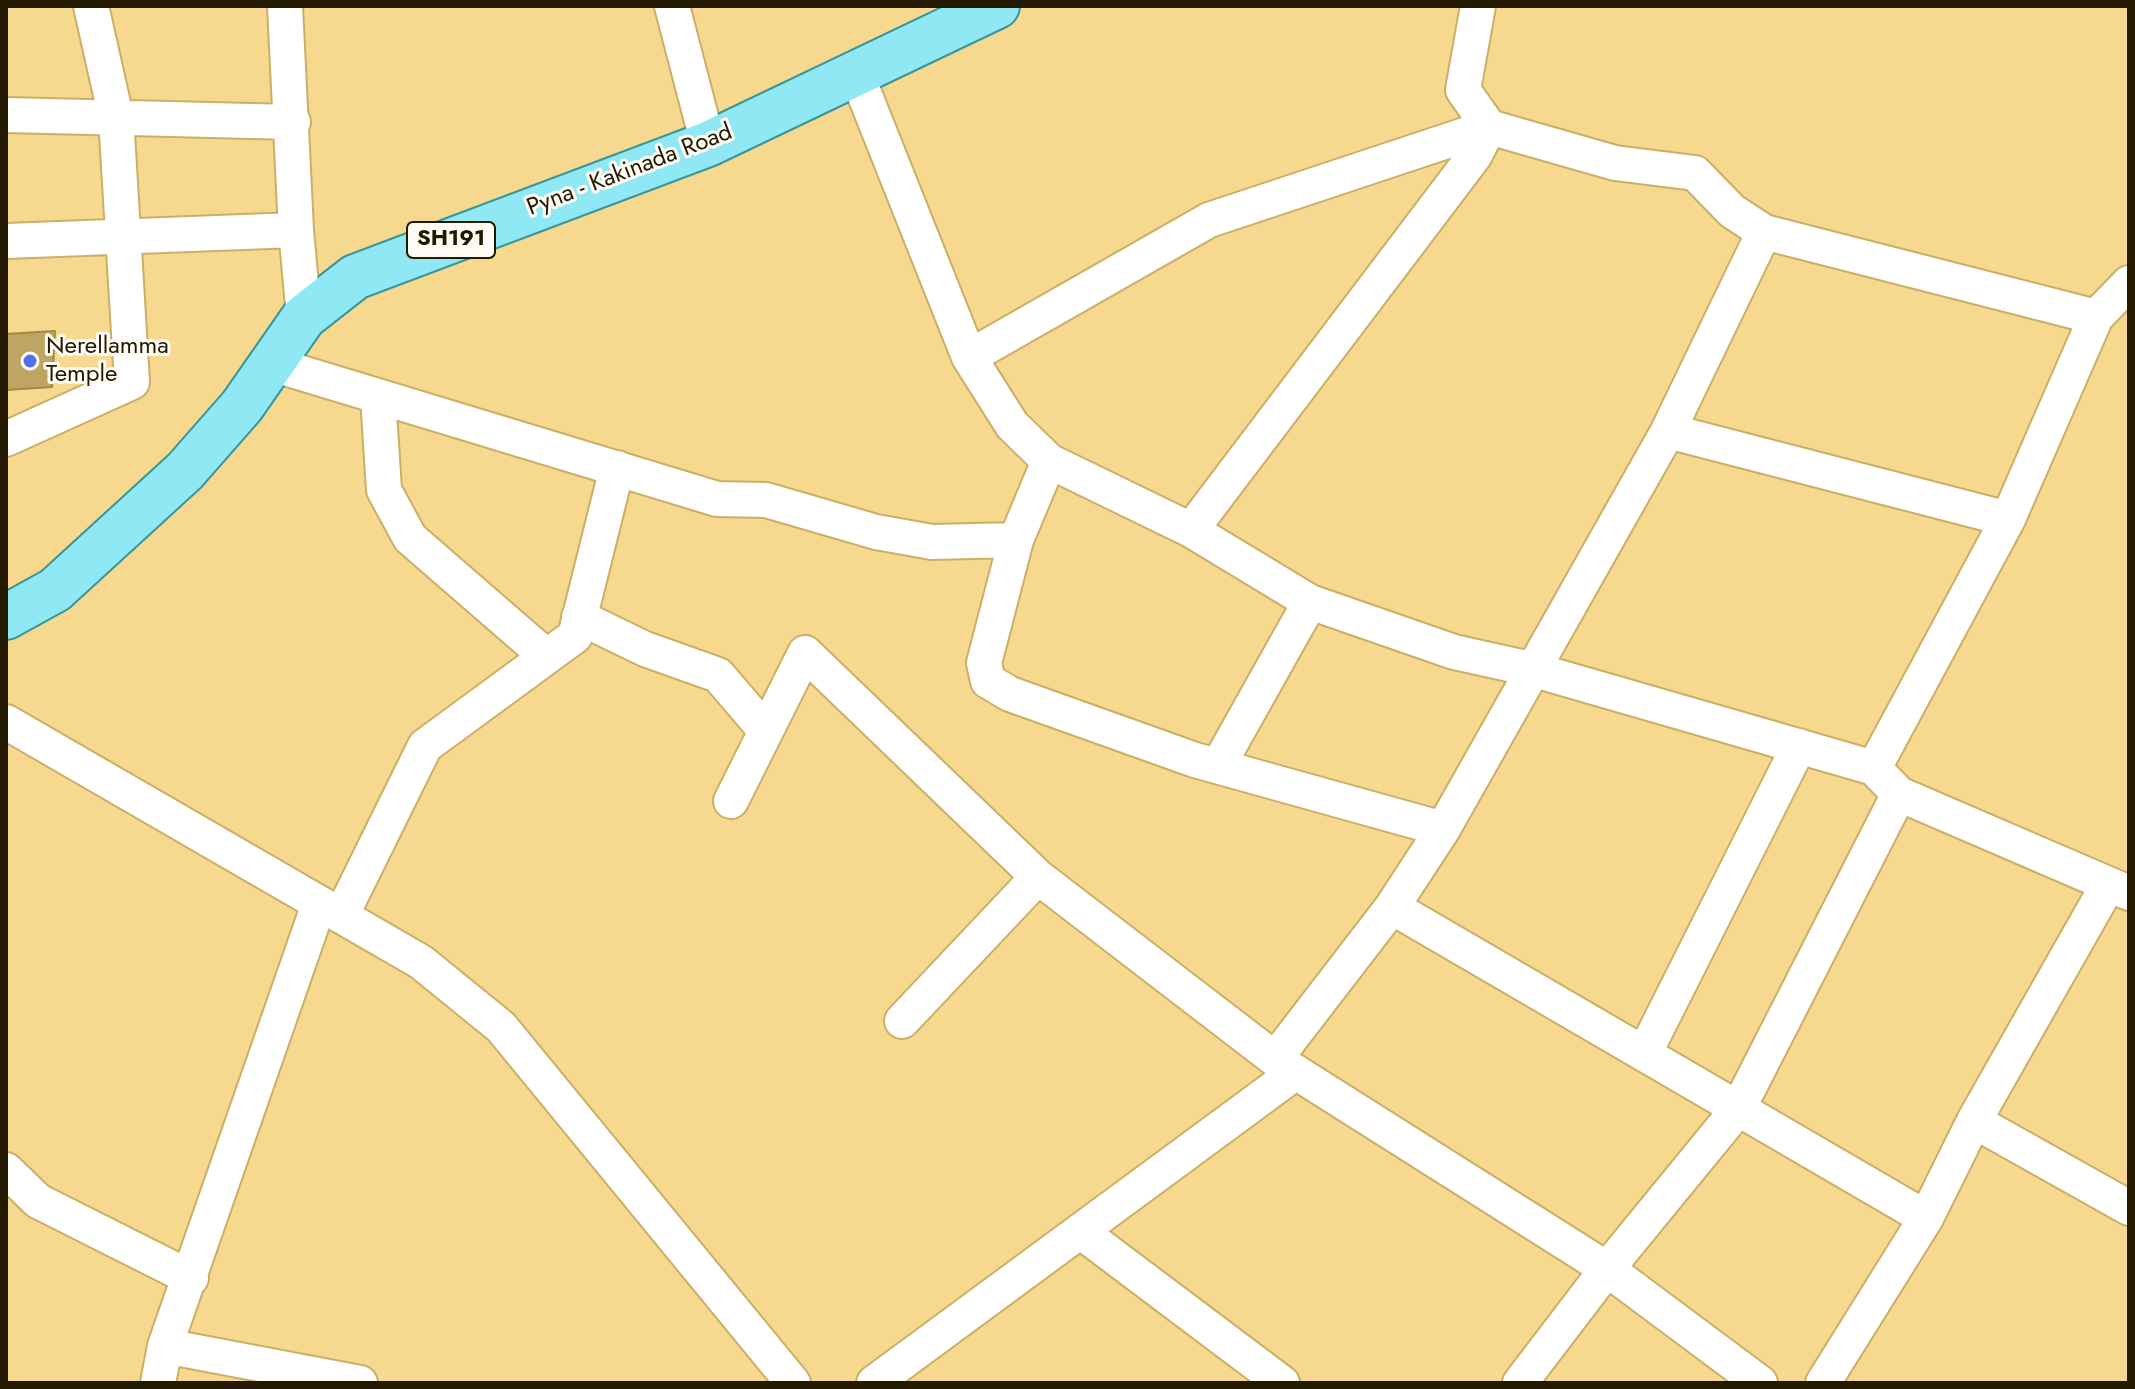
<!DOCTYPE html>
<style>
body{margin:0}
#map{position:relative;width:2135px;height:1389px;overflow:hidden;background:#f6d88e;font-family:Jost,sans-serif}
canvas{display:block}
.frame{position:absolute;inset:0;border:8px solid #231800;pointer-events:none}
</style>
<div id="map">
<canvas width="2135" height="1389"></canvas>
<div class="frame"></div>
</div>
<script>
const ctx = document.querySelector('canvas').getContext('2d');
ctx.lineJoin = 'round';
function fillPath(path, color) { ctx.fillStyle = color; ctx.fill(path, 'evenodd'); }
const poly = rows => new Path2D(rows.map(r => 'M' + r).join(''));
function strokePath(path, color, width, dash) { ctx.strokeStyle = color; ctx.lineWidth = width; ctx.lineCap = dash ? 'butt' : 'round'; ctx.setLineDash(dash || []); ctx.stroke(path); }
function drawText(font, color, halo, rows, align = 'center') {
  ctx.font = font + ' Jost,sans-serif'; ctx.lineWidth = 6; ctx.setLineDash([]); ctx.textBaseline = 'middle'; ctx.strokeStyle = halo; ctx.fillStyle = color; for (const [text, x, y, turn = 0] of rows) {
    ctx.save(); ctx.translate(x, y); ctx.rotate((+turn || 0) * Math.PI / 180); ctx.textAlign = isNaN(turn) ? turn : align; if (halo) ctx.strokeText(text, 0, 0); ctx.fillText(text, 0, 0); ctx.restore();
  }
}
const building = poly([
 [55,331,52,387,6,390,6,334,55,331]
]);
const minor = poly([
 [285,6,296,230,304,317],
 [672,6,708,144],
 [1478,6,1463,90,1489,127,1209,220,969,357,1012,425,1049,461,1191,530,1310,602,1454,652,1531,669,1874,768,1899,794,2129,893],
 [856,73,969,357],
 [6,115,293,122],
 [1764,232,1668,431,2008,519],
 [6,241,296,230],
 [272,364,717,499,766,500,876,532,932,542,1016,540],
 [378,396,384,490,410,538,546,656],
 [1668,431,1443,829,1392,907,1275,1059,1607,1269,1760,1383],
 [6,439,132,382,116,117,91,6],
 [1049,461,1016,540,984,663,988,681,1010,694,1195,760,1443,829],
 [1191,530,1475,155,1489,127,1615,163,1695,173,1732,211,1764,232,2096,317],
 [579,617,645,649,718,675,766,731],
 [6,722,421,962,501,1027,793,1383],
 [1218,766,1310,602],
 [1874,768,2008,519,2096,317,2129,283],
 [731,801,805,653,1038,877,1275,1059],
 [1392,907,1926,1218],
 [341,916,425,746,575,636,617,468],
 [902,1021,1038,877],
 [1644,1054,1799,746],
 [1974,1121,2129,1208],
 [6,1170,38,1201,191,1278],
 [1080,1231,1282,1383],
 [165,1346,360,1383],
 [158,1383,165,1346,319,904],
 [874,1383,1296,1072],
 [1520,1383,1607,1269,1738,1109,1899,794],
 [1823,1383,1926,1218,1974,1121,2108,885]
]);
const primary = poly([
 [6,617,55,590,185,471,242,406,304,317,355,277,708,144,997,6]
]);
const markers = [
 [30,361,8,"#5072e6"]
];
const shields = [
 [451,240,88]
];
const shieldNames = [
 ["SH191",451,240]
];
const streetNames = [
 ["Pyna - Kakinada Road",630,171,-21]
];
const poiNames = [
 ["Nerellamma",46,347],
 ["Temple",46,375]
];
fillPath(building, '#bfa564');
strokePath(building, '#a4883f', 2);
strokePath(minor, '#ccaf67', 38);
strokePath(primary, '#3a9599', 48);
strokePath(minor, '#fff', 34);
strokePath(primary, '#90e8f4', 44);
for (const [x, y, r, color] of markers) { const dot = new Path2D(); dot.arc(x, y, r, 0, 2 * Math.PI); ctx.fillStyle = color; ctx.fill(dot); strokePath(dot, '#fefcf4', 3); }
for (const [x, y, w] of shields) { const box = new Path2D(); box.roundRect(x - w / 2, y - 18, w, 36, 6); ctx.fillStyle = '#fefcf4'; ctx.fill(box); strokePath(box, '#231800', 2); }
drawText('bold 22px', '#231800', null, shieldNames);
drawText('24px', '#231800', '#fefcf4', streetNames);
drawText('24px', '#231800', '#fefcf4', poiNames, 'left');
</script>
